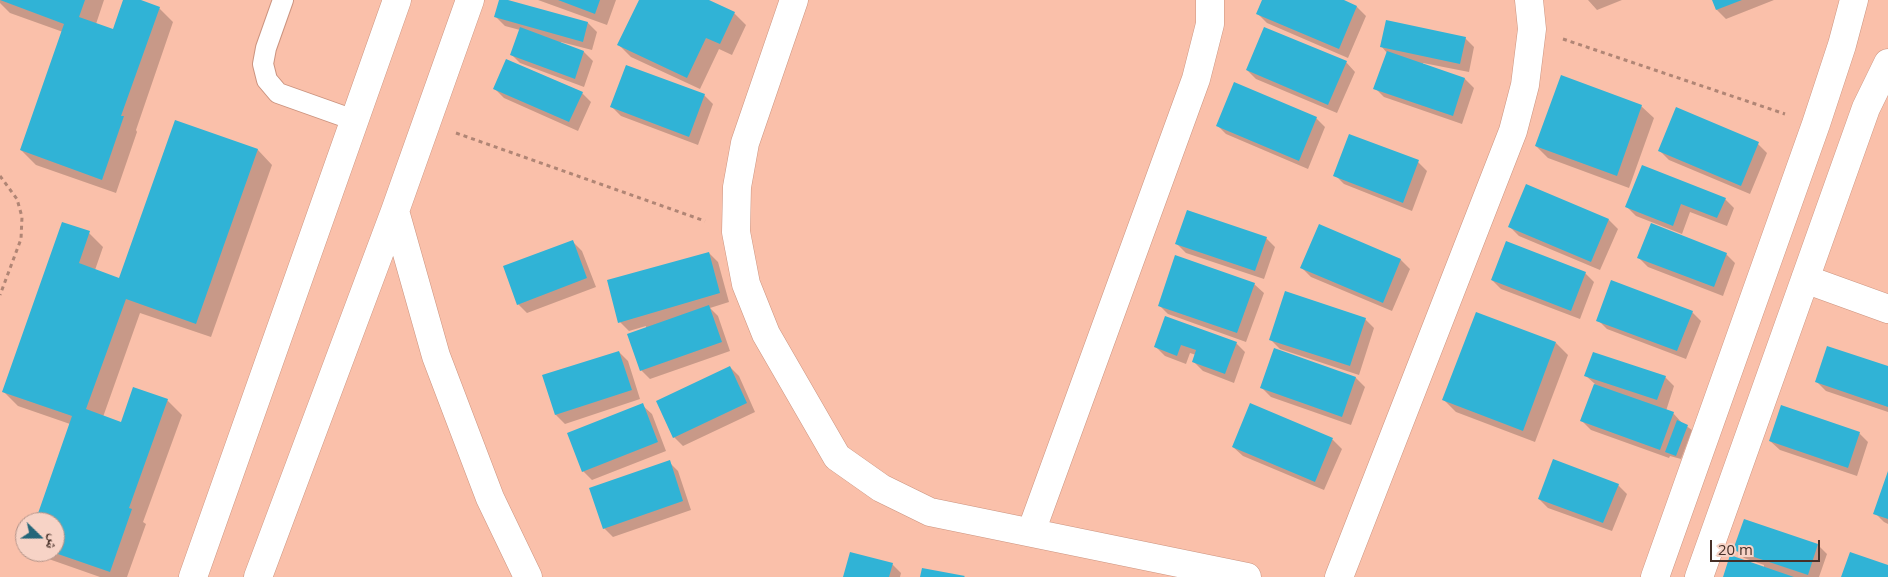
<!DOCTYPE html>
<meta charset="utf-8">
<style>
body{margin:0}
#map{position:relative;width:1888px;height:577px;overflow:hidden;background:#fac0aa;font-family:"Open Sans","Noto Naskh Arabic",sans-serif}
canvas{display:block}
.north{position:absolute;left:15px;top:512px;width:50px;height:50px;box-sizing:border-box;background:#f7d3c6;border:1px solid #b19287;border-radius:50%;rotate:112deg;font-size:14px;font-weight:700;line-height:20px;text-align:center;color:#473028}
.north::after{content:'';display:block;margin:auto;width:18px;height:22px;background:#246679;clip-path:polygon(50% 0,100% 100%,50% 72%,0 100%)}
.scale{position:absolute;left:1710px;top:540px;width:110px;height:22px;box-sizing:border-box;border:2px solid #473028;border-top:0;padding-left:6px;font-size:15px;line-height:18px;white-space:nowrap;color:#473028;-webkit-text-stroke:4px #f7d3c6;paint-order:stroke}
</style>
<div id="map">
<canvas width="1888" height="577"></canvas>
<div class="north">ش</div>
<div class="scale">20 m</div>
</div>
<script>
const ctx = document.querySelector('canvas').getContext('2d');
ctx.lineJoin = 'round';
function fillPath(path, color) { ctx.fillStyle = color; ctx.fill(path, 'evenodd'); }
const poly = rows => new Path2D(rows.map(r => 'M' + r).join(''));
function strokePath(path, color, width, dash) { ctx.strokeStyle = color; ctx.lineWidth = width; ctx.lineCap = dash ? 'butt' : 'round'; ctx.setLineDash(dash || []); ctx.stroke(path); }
const shadow = poly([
 [0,0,104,0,96,24,114,30,125,0,137,0,159,8,173,22,136,130,137,132,116,193,36,165,21,150,63,32,10,13,0,3],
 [500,0,588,23,597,32,592,50,561,42,561,43,584,52,593,61,584,87,520,63,511,54,520,30,505,26,496,17],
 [538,0,616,0,607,25],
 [640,0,706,0,734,13,746,25,732,55,719,49,700,89,631,57,619,45],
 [1264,0,1341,0,1357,7,1366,16,1348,58,1267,23,1258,14],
 [1588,0,1622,0,1597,10],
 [1713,0,1774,0,1726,19,1717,10],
 [1465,38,1474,47,1469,72,1423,63,1423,64,1465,79,1474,88,1462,124,1384,97,1375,88,1387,53,1382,47],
 [1346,62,1355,72,1337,113,1256,79,1247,70],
 [495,89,582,93,591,102,578,131,504,98],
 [704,95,713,104,698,145,621,116,612,107],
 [1641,106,1654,118,1629,188,1548,158,1536,146],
 [1316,118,1325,127,1308,169,1226,134,1217,125],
 [176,122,258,150,272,165,211,337,140,313,103,417,122,423,167,400,182,415,143,522,146,524,127,577,100,577,43,557,38,552,55,552,55,522,36,522,70,424,18,406,3,391,89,233,103,247,95,270,120,279],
 [1758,144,1767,153,1750,194,1669,160,1660,151],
 [1418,162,1427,171,1412,211,1344,184,1335,175],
 [1725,199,1734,208,1727,226,1690,212,1682,234,1636,216,1627,207],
 [1609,220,1618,229,1600,270,1519,236,1510,227],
 [1319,226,1401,260,1410,269,1392,311,1311,277,1302,268],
 [1266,238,1275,247,1264,279,1186,253,1177,244],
 [573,242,582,251,596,287,527,313,518,304],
 [709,253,718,262,729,302,710,308,718,316,730,351,650,379,641,370,646,326,629,331,620,322],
 [1726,254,1735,263,1723,296,1648,267,1639,258],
 [1585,273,1594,282,1580,319,1501,289,1492,280],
 [1254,284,1264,293,1246,342,1168,314,1159,305],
 [1692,312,1701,321,1686,359,1607,329,1598,320],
 [1166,318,1236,343,1245,352,1234,383,1203,371,1194,362,1196,355,1190,353,1186,364,1165,356,1156,347],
 [1365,319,1374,328,1359,375,1280,349,1271,340],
 [1556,343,1568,355,1535,442,1456,412,1444,400],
 [1275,350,1356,378,1365,387,1351,425,1271,397,1262,388],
 [619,352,628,361,640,399,565,424,556,415,544,376],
 [730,367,739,376,755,412,683,446,674,437],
 [1888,368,1888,412,1826,391,1817,382],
 [1586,376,1665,377,1674,386,1666,411,1673,413,1682,423,1692,430,1681,459,1670,456,1669,458,1591,430,1582,421,1595,384],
 [642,405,652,414,666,451,592,480,583,471],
 [1251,405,1333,440,1342,449,1324,490,1243,456,1233,447],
 [1859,433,1868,442,1857,476,1780,450,1770,441],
 [669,462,678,471,691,510,613,537,604,528],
 [1888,475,1888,524,1884,522,1875,513],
 [1618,485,1627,494,1612,531,1548,508,1539,499],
 [1745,520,1818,545,1827,554,1819,577,1724,577,1764,568,1764,565,1744,558,1735,549],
 [892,564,901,573,900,577,844,577]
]);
const building = poly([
 [0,0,85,0,79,17,113,29,123,0,141,0,160,7,121,116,124,116,102,180,20,150,64,24],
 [499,0,508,0,588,22,583,42,494,17],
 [558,0,600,0,595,14],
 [639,0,709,0,735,12,720,44,706,38,687,78,617,45],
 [1262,0,1344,0,1357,6,1339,49,1256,14],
 [1712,0,1742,0,1716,10],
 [1386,20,1466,37,1460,64,1380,47],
 [520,27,584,51,575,79,510,55],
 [1264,27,1347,61,1328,105,1246,70],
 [1387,51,1465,78,1453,116,1373,89],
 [506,59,583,92,569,122,493,89],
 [626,65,705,94,689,137,610,107],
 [1561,75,1642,105,1617,176,1535,146],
 [1234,82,1317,117,1299,161,1216,126],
 [1676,107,1759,142,1741,186,1658,151],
 [175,120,258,149,196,324,126,299,86,409,121,422,133,387,168,399,129,508,132,509,110,572,55,553,55,522,35,522,72,416,2,392,62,222,90,231,79,263,119,278],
 [1349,134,1419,160,1403,203,1333,176],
 [1642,165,1726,198,1717,218,1681,204,1673,226,1625,207],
 [1526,184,1609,219,1591,262,1508,227],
 [1187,210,1267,237,1255,271,1175,244],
 [1651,223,1727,253,1714,287,1637,258],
 [1319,224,1401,259,1383,303,1300,268],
 [573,240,587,278,517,305,503,266],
 [1506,241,1586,272,1571,311,1491,280],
 [709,252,720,293,618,323,607,280],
 [1175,255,1255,283,1237,333,1158,306],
 [1611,280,1693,311,1677,351,1596,321],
 [1285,291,1366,318,1350,366,1269,340],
 [709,305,722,342,640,371,627,334],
 [1476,312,1556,342,1523,431,1442,400],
 [1165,316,1237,342,1225,374,1192,362,1196,350,1181,345,1177,356,1154,347],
 [1827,346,1888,366,1888,407,1815,382],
 [1274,348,1356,377,1342,417,1260,388],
 [619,351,632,390,555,415,542,375],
 [1593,352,1666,376,1657,400,1584,376],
 [730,366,747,403,673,438,656,401],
 [1594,384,1674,412,1660,450,1580,421],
 [643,403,658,442,582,472,567,433],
 [1250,403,1333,438,1315,482,1232,447],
 [1781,405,1860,432,1848,468,1769,441],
 [1677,420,1688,425,1676,456,1665,452],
 [1553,459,1619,484,1603,523,1538,499],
 [670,460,683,501,603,529,589,488],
 [1888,471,1888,519,1873,514],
 [1744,519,1818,544,1808,575,1733,550],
 [850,552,893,563,889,577,843,577],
 [1850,552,1888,565,1888,577,1841,577],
 [1730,555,1794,577,1723,577],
 [922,568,965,576,964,577,920,577]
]);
const path = poly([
 [1563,39,1785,114],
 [456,133,705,221],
 [0,176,17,199,22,217,21,239,0,295]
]);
const lane = poly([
 [283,0,266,48,263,64,267,80,278,93,354,120]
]);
const street = poly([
 [794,0,745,143,737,187,736,232,746,284,766,334,837,457,881,488,930,512,1247,577],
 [395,211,436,356,490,498,528,577],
 [1805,279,1888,309],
 [1031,532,1196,79,1210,24,1210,0],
 [193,577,397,0],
 [258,577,395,211,470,0],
 [1339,577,1513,131,1525,85,1532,29,1529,0],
 [1655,577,1816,124,1842,45,1854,0],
 [1699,577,1866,108,1888,63]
]);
fillPath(shadow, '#0003');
fillPath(building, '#30b3d6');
strokePath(lane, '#cb937f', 22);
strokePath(street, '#cb937f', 29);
strokePath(path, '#b08575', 3, [4, 4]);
strokePath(lane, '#fff', 20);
strokePath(street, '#fff', 28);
</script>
